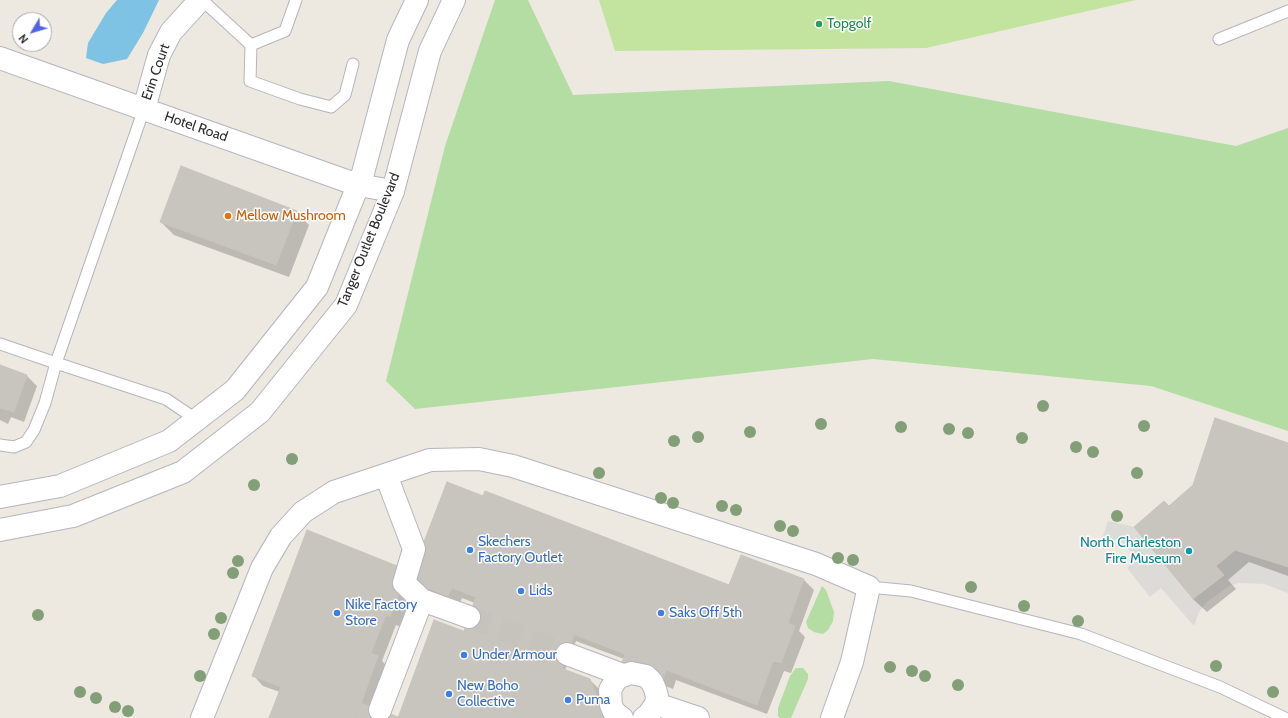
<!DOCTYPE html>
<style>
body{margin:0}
#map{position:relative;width:1288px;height:718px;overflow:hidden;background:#ede8e0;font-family:Cabin,sans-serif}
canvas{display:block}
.north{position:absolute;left:12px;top:12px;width:40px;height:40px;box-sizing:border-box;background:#fff;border:1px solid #ababab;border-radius:50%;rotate:232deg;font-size:11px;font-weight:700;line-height:16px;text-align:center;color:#2c2c2c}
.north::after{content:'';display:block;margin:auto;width:14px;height:18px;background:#5164e9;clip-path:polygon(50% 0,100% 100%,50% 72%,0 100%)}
</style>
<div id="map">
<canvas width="1288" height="718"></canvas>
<div class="north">N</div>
</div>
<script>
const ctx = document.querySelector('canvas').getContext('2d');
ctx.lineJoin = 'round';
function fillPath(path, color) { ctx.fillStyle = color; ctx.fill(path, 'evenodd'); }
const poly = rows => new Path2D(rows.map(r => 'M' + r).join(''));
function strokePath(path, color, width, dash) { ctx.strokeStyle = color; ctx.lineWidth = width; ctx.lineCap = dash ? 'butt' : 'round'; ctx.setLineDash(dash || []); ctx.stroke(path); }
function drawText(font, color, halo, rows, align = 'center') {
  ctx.font = font + ' Cabin,sans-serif'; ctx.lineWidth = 3; ctx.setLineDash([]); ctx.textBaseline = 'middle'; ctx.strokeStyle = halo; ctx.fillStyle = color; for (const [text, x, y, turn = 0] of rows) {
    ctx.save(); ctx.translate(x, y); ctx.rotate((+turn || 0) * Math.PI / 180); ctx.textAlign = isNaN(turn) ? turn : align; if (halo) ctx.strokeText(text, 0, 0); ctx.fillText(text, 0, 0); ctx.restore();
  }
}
const green = poly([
 [495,0,528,0,573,95,889,81,1236,146,1288,128,1288,431,1151,386,873,359,415,409,386,381,445,146],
 [822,586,826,590,834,612,833,621,828,630,823,634,814,632,808,628,806,622],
 [796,668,803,668,808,674,808,679,791,718,780,718,778,716,778,708,790,676]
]);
const pitch = poly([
 [599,0,1136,0,926,48,615,51]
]);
const plaza = poly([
 [1108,521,1134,527,1192,599,1224,575,1216,566,1235,550,1288,567,1288,593,1264,584,1239,583,1229,586,1207,602,1199,612,1194,626,1161,588,1150,597,1127,568,1136,558,1122,542,1103,536]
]);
const water = poly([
 [117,0,159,0,143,33,127,59,103,64,86,58,88,43,106,13]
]);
const shadow = poly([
 [296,212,309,225,289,277,174,235,161,222],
 [0,366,27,376,37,386,24,422,11,417,8,424,0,420],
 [1288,444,1288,576,1249,562,1228,580,1236,589,1207,612,1193,599,1169,507],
 [402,569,730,586,804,580,814,590,799,631,805,637,791,673,784,671,767,714,676,680,673,689,633,673,624,659,576,641,565,670,590,680,600,690,611,718,399,718,468,634,465,631,475,603,462,598,459,606,420,591,411,582,404,600,409,604,401,627,396,625,382,661,388,667,373,709,397,718,270,718,280,692,263,686,253,675],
 [402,573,393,596,391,595]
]);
const building = poly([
 [181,166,297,211,276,265,160,222,181,166],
 [0,365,27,375,14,412,0,408,0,365],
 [1215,418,1288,443,1288,567,1235,550,1216,566,1224,575,1193,599,1134,527,1164,501,1169,506,1193,485,1215,418],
 [447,482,483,496,485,491,729,585,741,555,804,579,788,623,795,626,781,663,773,661,757,705,666,670,663,679,622,663,625,654,452,588,448,596,409,581,447,482],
 [307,530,402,568,394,591,399,593,390,617,386,615,371,653,378,656,356,718,269,718,281,687,252,676,307,530],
 [476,597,574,635,562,668,464,631,476,597],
 [434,620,590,679,606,718,398,718,434,620],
 [361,703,398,717,398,718,356,718,361,703]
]);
const streetTunnel = poly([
 [469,617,567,654]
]);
const lane = poly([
 [202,0,251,45,250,81,300,99,331,107,345,95,353,64],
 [1219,39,1288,11],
 [251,45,285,31,296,0],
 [0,344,56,363,144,109],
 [0,445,14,447,26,442,34,430,45,403,56,363,166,399,197,420],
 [869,587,911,591,1081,634,1220,687,1285,718]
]);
const street = poly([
 [0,58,358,185,393,191],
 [144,109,159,55,171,32,200,0],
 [386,475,414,549,404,583,422,600,469,617],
 [567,654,623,675],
 [656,704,698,718],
 [380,710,422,600],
 [202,718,262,568,281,536,303,512,334,492,430,460,479,459,513,466,816,564,869,587,852,662,832,718],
 [622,718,614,712,611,705,610,690,617,678,631,673,646,676,652,682,655,689,657,696,656,704,649,714,644,718]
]);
const secondary = poly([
 [0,497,60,486,169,441,235,390,317,287,363,173,398,40,417,0],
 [0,530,73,516,183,472,260,412,346,305,393,191,430,51,454,0]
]);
const trees = [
 [1043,406],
 [821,424],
 [1144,426],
 [901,427],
 [949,429],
 [750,432],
 [968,433],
 [698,437],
 [1022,438],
 [674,441],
 [1076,447],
 [1093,452],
 [292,459],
 [599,473],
 [1137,473],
 [254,485],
 [661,498],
 [673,503],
 [722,506],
 [736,510],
 [1117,516],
 [780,526],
 [793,531],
 [838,558],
 [853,560],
 [238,561],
 [233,573],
 [971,587],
 [1024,606],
 [38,615],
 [221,618],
 [1078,621],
 [214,634],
 [1216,666],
 [890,667],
 [912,671],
 [200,676],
 [925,676],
 [958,685],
 [80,692],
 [1273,692],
 [96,698],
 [115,707],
 [128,711]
];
const markers = [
 [819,24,4,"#2e9e5b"],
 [228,216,4,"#e8710a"],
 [470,550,4,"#3f7fe0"],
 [1189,551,4,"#0f9aa8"],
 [521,591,4,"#3f7fe0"],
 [337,613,4,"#3f7fe0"],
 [661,613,4,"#3f7fe0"],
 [464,655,4,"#3f7fe0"],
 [449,694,4,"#3f7fe0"],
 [568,700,4,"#3f7fe0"]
];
const leisureNames = [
 ["Topgolf",827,24]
];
const streetNames = [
 ["Erin Court",156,72,-71],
 ["Hotel Road",196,127,19],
 ["Tanger Outlet Boulevard",369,240,-68]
];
const foodNames = [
 ["Mellow Mushroom",236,216]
];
const shopNames = [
 ["Skechers",478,542],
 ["Factory Outlet",478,558],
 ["Lids",529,591],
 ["Nike Factory",345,605],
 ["Store",345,621],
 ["Saks Off 5th",669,613],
 ["Under Armour",472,655],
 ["New Boho",457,686],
 ["Collective",457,702],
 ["Puma",576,700]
];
const cultureNames = [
 ["North Charleston",1181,543],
 ["Fire Museum",1181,559]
];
fillPath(green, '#b3dda3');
fillPath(pitch, '#c2e49f');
fillPath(plaza, '#dddbd7');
fillPath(water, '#7ec2e4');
fillPath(shadow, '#0003');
fillPath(building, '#c8c5bf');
strokePath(building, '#c8c4ba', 1);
strokePath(streetTunnel, '#c6c2bc', 22, [22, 11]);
strokePath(lane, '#b4b5be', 13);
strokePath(street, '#b4b5be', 24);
strokePath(secondary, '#b4b5be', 24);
strokePath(lane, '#fff', 11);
strokePath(street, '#fff', 22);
strokePath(secondary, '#fff', 22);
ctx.fillStyle = '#839f78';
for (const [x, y] of trees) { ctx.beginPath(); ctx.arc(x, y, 6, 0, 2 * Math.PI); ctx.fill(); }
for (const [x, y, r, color] of markers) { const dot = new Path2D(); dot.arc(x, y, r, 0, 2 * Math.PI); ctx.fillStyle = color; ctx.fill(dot); strokePath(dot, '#fff', 1.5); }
drawText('14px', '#27864d', '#fff', leisureNames, 'left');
drawText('14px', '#2c2c2c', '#fff', streetNames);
drawText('14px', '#c56008', '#fff', foodNames, 'left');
drawText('14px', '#366cbe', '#fff', shopNames, 'left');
drawText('14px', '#0d838f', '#fff', cultureNames, 'right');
</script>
